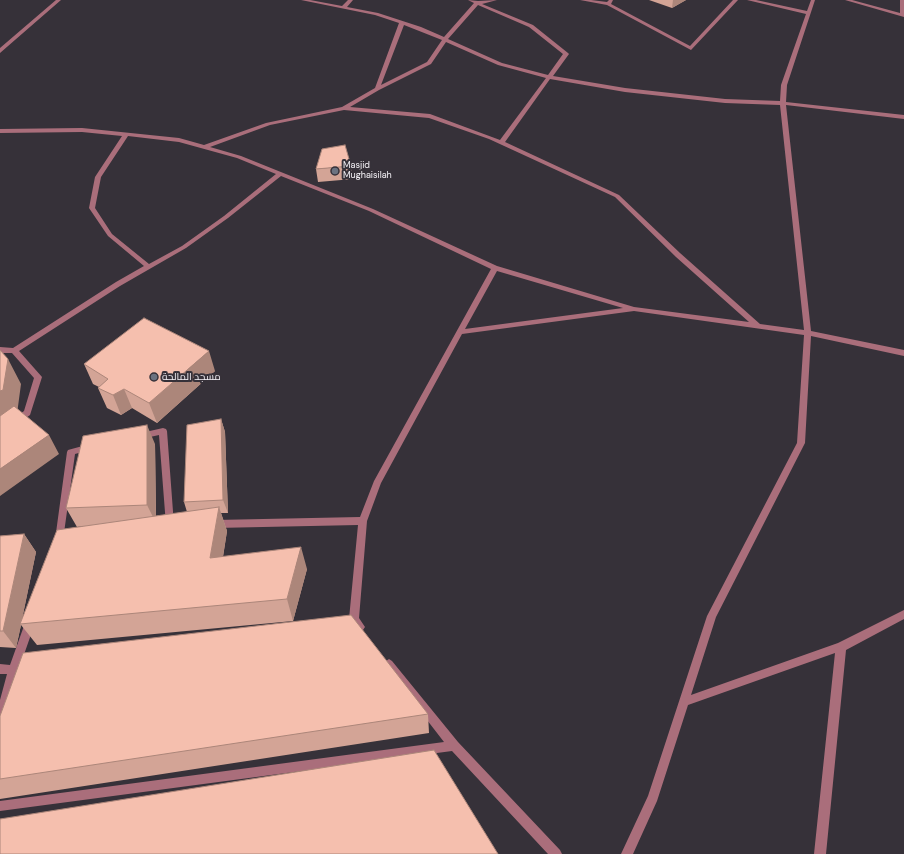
<!DOCTYPE html>
<meta charset="utf-8">
<style>
body{margin:0}
canvas{display:block;background:#363139}
</style>
<canvas width="904" height="854"></canvas>
<script>
const ctx = document.querySelector('canvas').getContext('2d');
ctx.lineJoin = 'round';
const poly = rows => new Path2D(rows.map(r => 'M' + r).join(''));
function fillPath(path, color) { ctx.fillStyle = color; ctx.fill(path, 'evenodd'); }
function strokePath(path, color, width, dash) { ctx.strokeStyle = color; ctx.lineWidth = width; ctx.lineCap = dash ? 'butt' : 'round'; ctx.setLineDash(dash || []); ctx.stroke(path); }
function drawText(font, color, halo, rows, align = 'center') {
  ctx.font = font + ' "DM Sans",Cairo,sans-serif'; ctx.lineWidth = 4; ctx.setLineDash([]); ctx.textBaseline = 'middle'; ctx.strokeStyle = halo; ctx.fillStyle = color; for (const [text, x, y, turn = 0] of rows) {
    ctx.save(); ctx.translate(x, y); ctx.rotate((+turn || 0) * Math.PI / 180); ctx.textAlign = isNaN(turn) ? turn : align; if (halo) ctx.strokeText(text, 0, 0); ctx.fillText(text, 0, 0); ctx.restore();
  }
}
const minor = poly([
 [56,0,61,0,0,53,0,48,56,0],
 [301,0,310,0,342,6,348,0,353,0,347,7,378,13,421,27,444,37,474,3,468,0,478,1,497,0,482,4,533,25,568,53,569,54,553,76,625,88,725,99,780,101,781,85,806,14,747,0,756,0,807,11,811,0,815,0,787,85,786,102,904,115,904,119,786,105,811,331,904,350,904,356,811,336,805,443,716,617,691,695,838,643,904,610,904,619,846,650,826,854,814,854,835,653,688,705,657,801,633,854,621,854,648,796,707,616,797,443,804,335,634,311,462,334,381,483,367,521,359,618,365,627,363,630,360,631,357,630,349,619,358,525,215,528,212,527,211,524,212,521,215,520,360,517,374,481,491,269,369,211,281,176,228,218,186,248,120,286,19,351,42,377,30,415,0,436,0,429,24,411,34,378,12,353,0,353,0,347,13,348,116,282,144,266,108,236,89,208,95,177,122,136,82,132,0,133,0,129,82,128,179,138,204,145,266,123,342,107,375,88,399,23,375,15,301,0],
 [478,5,529,27,563,54,548,75,502,63,448,39,478,5],
 [404,25,442,40,427,62,381,85,404,25],
 [446,42,498,65,546,78,500,140,430,114,350,107,379,90,431,64,446,42],
 [550,79,625,92,725,103,780,105,804,330,760,324,680,253,619,195,505,142,550,79],
 [344,110,429,118,489,139,615,197,676,257,749,322,634,307,497,266,373,209,241,156,210,147,270,125,344,110],
 [128,136,179,142,237,158,276,174,224,216,182,246,149,264,112,234,95,208,101,177,128,136],
 [497,271,623,308,465,329,497,271],
 [580,0,591,0,607,2,609,0,613,0,611,4,690,46,733,0,738,0,691,50,607,5,580,0],
 [845,0,852,0,900,13,900,0,904,0,904,17,845,0],
 [163,428,166,429,167,431,174,525,173,528,170,529,167,528,166,525,159,435,141,439,138,438,137,436,138,434,141,433,163,428],
 [90,444,93,445,94,447,93,449,75,454,63,540,62,543,59,544,56,543,55,540,67,452,68,450,90,444],
 [30,619,33,620,35,623,20,666,22,667,24,670,22,673,17,675,5,719,4,723,0,724,0,700,7,674,0,674,0,664,10,665,25,623,27,620,30,619],
 [389,659,392,661,458,742,560,850,562,854,548,854,452,751,0,811,0,801,444,742,386,667,384,664,386,661,389,659]
]);
const wall = poly([
 [649,0,686,0,672,8],
 [351,166,353,179,318,182,316,169],
 [84,364,215,371,157,423,132,408,121,415,107,408,98,388,99,387,93,384],
 [221,419,225,432,228,513,221,513,227,531,223,557,307,569,293,621,37,645,21,625,16,648,0,647,0,536,24,534,36,552,22,619,83,526,77,527,66,508,155,444,156,516,187,512,184,502],
 [428,714,429,733,0,799,0,716]
]);
const shadedWall = poly([
 [673,0,686,0,672,8],
 [209,351,215,371,157,423,149,403],
 [8,359,21,384,17,414,0,425,0,391],
 [124,389,132,408,121,415,113,395],
 [221,419,225,432,228,513,223,500],
 [147,425,155,444,156,523,147,505],
 [49,435,59,454,0,496,0,469],
 [219,507,227,531,219,581,210,558],
 [24,534,36,552,21,624,20,624,21,625,16,648,3,631],
 [301,547,307,569,293,621,287,599]
]);
const building = poly([
 [345,145,351,166,316,169,322,149,345,145],
 [144,318,209,351,149,403,124,389,113,395,98,388,108,379,84,364,144,318],
 [0,350,8,359,3,390,0,391,0,350],
 [14,406,49,435,0,469,0,416,14,406],
 [221,419,223,500,184,502,187,425,221,419],
 [147,425,147,505,66,508,83,436,147,425],
 [219,507,210,558,301,547,287,599,20,624,57,530,219,507],
 [24,534,3,631,0,631,0,536,24,534],
 [351,615,428,714,0,779,0,716,23,653,351,615],
 [434,750,498,854,0,854,0,819,434,750]
]);
const markers = [
 [335,171,4,"#6b7280"],
 [154,377,4,"#6b7280"]
];
const farPoinames = [
 ["Masjid",343,166],
 ["Mughaisilah",343,176]
];
const poiNames = [
 ["مسجد المالحة",162,377]
];
fillPath(minor, '#aa6e7b');
fillPath(wall, '#d3a496');
fillPath(shadedWall, '#ac867a');
fillPath(building, '#f5bfae');
strokePath(building, '#ac867a', 1);
for (const [x, y, r, color] of markers) { const dot = new Path2D(); dot.arc(x, y, r, 0, 2 * Math.PI); ctx.fillStyle = color; ctx.fill(dot); strokePath(dot, '#363139', 1.5); }
drawText('9px', '#f6f3f8', '#363139', farPoinames, 'left');
drawText('10px', '#f6f3f8', '#363139', poiNames, 'left');
</script>
